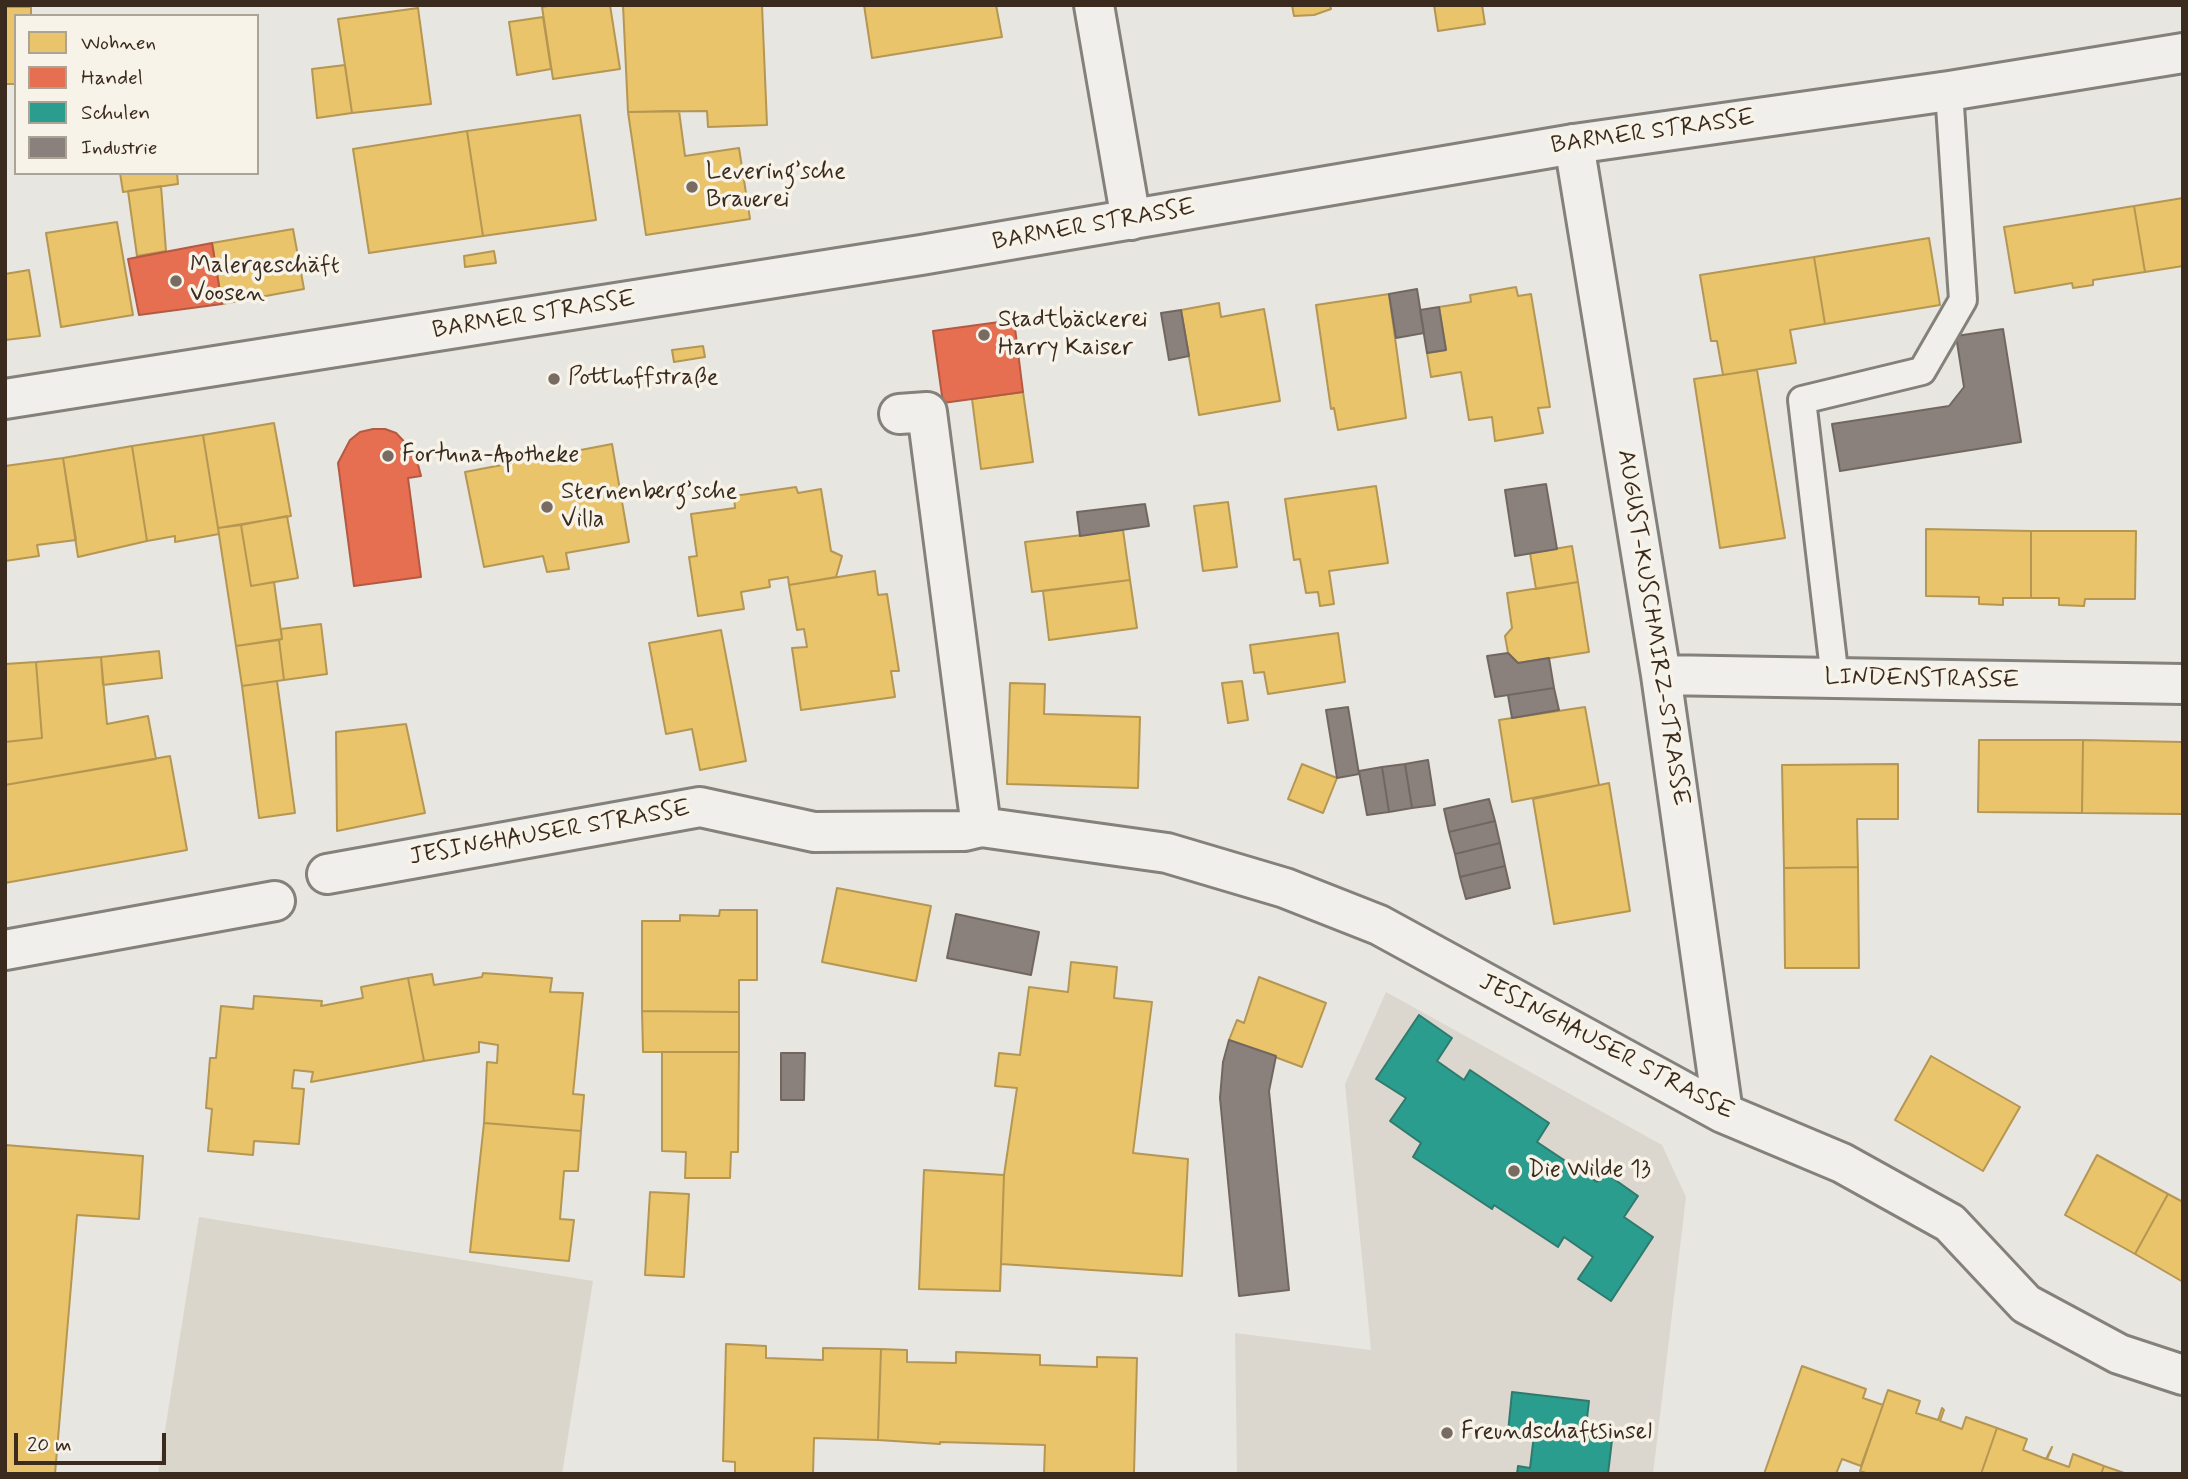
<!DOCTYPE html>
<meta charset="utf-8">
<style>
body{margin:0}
#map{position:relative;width:2188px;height:1479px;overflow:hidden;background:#e8e6e0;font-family:Mynerve,sans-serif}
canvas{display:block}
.frame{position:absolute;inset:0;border:7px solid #3b2a1e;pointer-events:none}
.legend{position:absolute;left:14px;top:14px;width:245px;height:161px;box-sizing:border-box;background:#f7f3e8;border:2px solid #aca397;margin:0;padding:9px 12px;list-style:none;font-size:21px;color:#3b2a1e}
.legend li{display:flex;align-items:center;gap:14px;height:35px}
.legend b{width:35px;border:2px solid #aca397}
.scale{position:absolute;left:14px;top:1433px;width:152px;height:32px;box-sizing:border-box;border:4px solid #3b2a1e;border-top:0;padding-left:9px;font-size:21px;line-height:24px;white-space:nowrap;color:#3b2a1e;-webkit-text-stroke:5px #f7f3e8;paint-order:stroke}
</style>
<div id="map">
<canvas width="2188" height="1479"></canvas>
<div class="frame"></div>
<ul class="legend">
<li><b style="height:19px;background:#e9c46a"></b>Wohnen</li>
<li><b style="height:19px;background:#e76f51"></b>Handel</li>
<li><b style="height:19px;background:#2a9d8f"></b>Schulen</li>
<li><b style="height:19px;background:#8a817c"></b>Industrie</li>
</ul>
<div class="scale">20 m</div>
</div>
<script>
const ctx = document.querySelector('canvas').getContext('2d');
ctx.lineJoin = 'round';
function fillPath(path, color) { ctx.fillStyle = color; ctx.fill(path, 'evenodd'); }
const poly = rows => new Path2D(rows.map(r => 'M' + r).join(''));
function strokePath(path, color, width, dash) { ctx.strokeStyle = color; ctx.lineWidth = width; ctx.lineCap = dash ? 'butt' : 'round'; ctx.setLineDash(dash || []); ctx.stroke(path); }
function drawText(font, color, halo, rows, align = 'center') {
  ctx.font = font + ' Mynerve,sans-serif'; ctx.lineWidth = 7; ctx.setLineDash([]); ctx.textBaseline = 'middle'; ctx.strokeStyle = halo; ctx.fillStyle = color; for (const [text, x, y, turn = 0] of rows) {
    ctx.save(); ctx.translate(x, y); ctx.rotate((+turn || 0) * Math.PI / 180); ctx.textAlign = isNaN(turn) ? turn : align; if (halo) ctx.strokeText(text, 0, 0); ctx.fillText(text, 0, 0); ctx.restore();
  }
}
const built = poly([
 [1386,992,1662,1145,1686,1197,1653,1474,1237,1474,1235,1333,1371,1350,1345,1084]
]);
const green = poly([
 [199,1217,593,1281,562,1474,158,1474]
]);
const homes = poly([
 [553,5,610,5,620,69,553,79,542,7,553,5],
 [623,5,762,5,767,125,708,127,707,111,628,112,623,5],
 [864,5,996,5,1002,37,872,58,864,5],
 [1292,5,1330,5,1331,9,1314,15,1294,16,1292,5],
 [1434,5,1482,5,1485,24,1438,31,1434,5],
 [5,7,31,7,31,16,16,16,16,84,5,84,5,7],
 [418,8,431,104,352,113,338,19,418,8],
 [543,17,551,69,517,75,509,22,543,17],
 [345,65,352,113,317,118,312,69,345,65],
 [679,111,685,156,739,148,750,219,646,235,628,112,679,111],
 [580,115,596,220,483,236,467,131,580,115],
 [467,131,483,236,369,253,353,149,467,131],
 [120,173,177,173,178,184,123,192,120,173],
 [161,186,166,251,137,256,128,191,161,186],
 [2183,198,2183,266,2145,272,2134,206,2183,198],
 [2134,206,2145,272,2093,280,2093,285,2073,288,2072,283,2015,293,2004,227,2134,206],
 [117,222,133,315,61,327,46,233,117,222],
 [293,229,304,289,222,304,212,243,293,229],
 [1929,238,1940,305,1825,324,1814,257,1929,238],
 [494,251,496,263,465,267,464,256,494,251],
 [1814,257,1825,324,1790,330,1796,363,1723,375,1717,341,1711,341,1700,275,1814,257],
 [29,270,40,336,5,340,5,274,29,270],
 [1516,287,1518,296,1531,294,1550,407,1538,408,1543,433,1495,441,1492,417,1469,420,1461,372,1431,377,1427,353,1446,350,1439,307,1471,302,1470,295,1516,287],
 [1389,294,1406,418,1338,430,1334,408,1331,409,1316,305,1389,294],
 [1219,303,1221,317,1264,309,1280,401,1199,415,1181,310,1219,303],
 [703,346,705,357,674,362,672,350,703,346],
 [1757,370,1785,538,1720,548,1694,379,1757,370],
 [1023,392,1033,462,981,469,972,399,1023,392],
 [274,423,291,516,218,528,203,435,274,423],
 [203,435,219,534,175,542,175,536,147,541,132,446,203,435],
 [612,444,629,542,566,553,569,569,547,572,543,556,484,567,465,472,612,444],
 [132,446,147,541,78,557,63,458,132,446],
 [63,458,76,540,37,545,39,556,5,561,5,466,63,458],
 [1376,486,1388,563,1329,571,1334,604,1320,606,1318,592,1306,593,1300,559,1294,560,1285,499,1376,486],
 [796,487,798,493,821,489,831,551,842,556,836,577,789,585,788,577,769,580,770,587,741,592,744,609,698,616,689,557,697,556,691,514,735,508,734,496,796,487],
 [1228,502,1237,567,1203,571,1194,506,1228,502],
 [287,516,298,578,251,586,241,525,287,516],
 [241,525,251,586,274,582,282,639,236,646,218,528,241,525],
 [1926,529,2031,531,2031,598,2003,598,2003,605,1979,604,1979,597,1926,596,1926,529],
 [1123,530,1130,580,1032,592,1025,542,1123,530],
 [2031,531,2136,531,2135,599,2085,599,2084,606,2059,605,2059,598,2031,598,2031,531],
 [1572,546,1578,582,1536,589,1530,553,1572,546],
 [875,571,878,595,887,594,899,671,891,671,895,697,801,710,792,648,807,647,804,629,797,630,789,585,875,571],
 [1130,580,1137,628,1049,640,1043,591,1130,580],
 [1578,582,1589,652,1518,663,1508,653,1505,636,1512,628,1507,593,1578,582],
 [321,624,327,674,284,680,279,640,282,639,281,629,321,624],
 [721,630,746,761,700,770,692,729,666,734,649,643,721,630],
 [1338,633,1345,682,1268,694,1264,672,1254,673,1250,645,1338,633],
 [279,640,284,680,242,686,236,646,279,640],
 [159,651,162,678,103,685,101,657,159,651],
 [101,657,107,724,148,716,156,759,5,785,5,742,42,738,36,662,101,657],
 [36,662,42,738,5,742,5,664,36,662],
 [277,681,295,813,259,818,242,686,277,681],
 [1242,681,1248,720,1228,723,1222,683,1242,681],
 [1010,683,1045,684,1044,714,1140,717,1138,788,1007,784,1010,683],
 [1585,707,1599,785,1512,802,1499,720,1585,707],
 [406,724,425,813,337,831,336,732,406,724],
 [1979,740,2083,740,2082,813,1978,812,1979,740],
 [2083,740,2183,742,2183,814,2082,813,2083,740],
 [170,756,187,850,5,883,5,785,170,756],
 [1302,764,1337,778,1323,813,1288,799,1302,764],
 [1898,764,1898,819,1857,819,1858,867,1784,868,1782,765,1898,764],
 [1609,783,1630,911,1554,924,1533,799,1609,783],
 [1858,867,1859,968,1785,968,1784,868,1858,867],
 [837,888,931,906,916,981,822,962,837,888],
 [720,910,757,910,757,980,739,980,739,1012,642,1011,642,921,680,921,680,915,719,916,720,910],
 [1071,962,1117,967,1114,998,1152,1002,1133,1153,1188,1159,1182,1276,1001,1264,1004,1175,1017,1088,995,1086,999,1053,1020,1055,1029,987,1068,992,1071,962],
 [483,973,552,978,550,992,583,993,573,1094,584,1095,581,1131,484,1123,487,1062,497,1063,498,1045,479,1042,479,1052,424,1061,408,978,432,974,434,985,482,977,483,973],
 [1259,977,1326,1003,1302,1067,1229,1040,1237,1020,1244,1023,1259,977],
 [408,978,424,1061,311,1082,313,1072,294,1070,292,1088,304,1089,299,1144,254,1141,253,1155,208,1151,212,1109,206,1108,210,1058,216,1058,221,1006,253,1009,254,996,322,1001,321,1006,363,998,361,987,408,978],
 [642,1011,739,1012,739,1052,643,1052,642,1011],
 [662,1052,739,1052,738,1152,731,1152,730,1178,685,1178,686,1152,662,1151,662,1052],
 [1931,1056,2020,1107,1983,1171,1895,1120,1931,1056],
 [484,1123,581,1131,578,1171,564,1171,560,1219,574,1220,569,1261,470,1252,484,1123],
 [5,1145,143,1156,139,1219,77,1215,55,1474,5,1474,5,1145],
 [2097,1155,2168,1194,2135,1254,2065,1215,2097,1155],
 [924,1170,1004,1175,1000,1291,919,1289,924,1170],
 [650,1192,689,1194,684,1277,645,1275,650,1192],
 [2168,1194,2183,1202,2183,1282,2135,1254,2168,1194],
 [726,1344,766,1346,766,1358,823,1360,823,1348,881,1349,878,1440,814,1438,813,1474,735,1474,735,1462,723,1461,726,1344],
 [881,1349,907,1350,907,1362,956,1363,956,1352,1040,1355,1040,1365,1097,1367,1097,1357,1137,1358,1134,1473,1044,1474,1045,1445,940,1442,940,1444,878,1440,881,1349],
 [1802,1366,1866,1389,1863,1398,1883,1405,1861,1466,1842,1459,1836,1474,1764,1474,1802,1366],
 [1888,1390,1920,1401,1916,1413,1938,1420,1942,1408,1944,1410,1940,1421,1962,1429,1966,1417,1997,1428,1981,1474,1869,1474,1860,1471,1888,1390],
 [1997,1428,2027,1439,2023,1450,2046,1459,2052,1447,2047,1459,2069,1467,2073,1454,2104,1466,2101,1474,1981,1474,1997,1428],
 [2104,1466,2127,1474,2101,1474,2104,1466]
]);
const shops = poly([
 [212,243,222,304,139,315,128,259,212,243],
 [1014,320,1023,392,943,403,933,331,1014,320],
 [373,429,385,429,396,433,415,453,421,476,408,478,421,577,354,586,338,463,350,440,360,432,373,429]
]);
const schools = poly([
 [1419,1015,1452,1038,1437,1061,1464,1080,1470,1070,1549,1123,1537,1142,1597,1182,1604,1172,1638,1196,1624,1217,1653,1237,1611,1301,1578,1279,1593,1257,1564,1237,1558,1247,1494,1205,1492,1209,1413,1157,1421,1143,1390,1121,1406,1098,1376,1079,1419,1015],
 [1512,1392,1589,1401,1585,1436,1612,1440,1608,1474,1517,1474,1518,1466,1530,1468,1534,1435,1508,1432,1512,1392]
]);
const industry = poly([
 [1417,289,1424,333,1396,338,1389,294,1417,289],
 [1439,307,1446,350,1427,353,1420,310,1439,307],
 [1181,310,1189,356,1169,360,1161,313,1181,310],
 [2003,329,2021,442,1840,471,1832,424,1949,406,1964,387,1956,336,2003,329],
 [1546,484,1557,549,1515,556,1505,490,1546,484],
 [1145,504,1149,526,1080,536,1077,512,1145,504],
 [1508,653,1518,663,1549,658,1554,688,1495,697,1487,656,1508,653],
 [1554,688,1559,710,1512,718,1508,695,1554,688],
 [1348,707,1359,774,1337,778,1326,710,1348,707],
 [1428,760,1435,805,1412,808,1405,764,1428,760],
 [1405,764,1412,808,1389,812,1382,767,1405,764],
 [1382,767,1389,812,1367,815,1359,771,1382,767],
 [1489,799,1495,821,1449,832,1444,809,1489,799],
 [1495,821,1500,843,1455,854,1449,832,1495,821],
 [1500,843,1505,866,1460,877,1455,854,1500,843],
 [1505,866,1510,888,1466,899,1460,877,1505,866],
 [956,914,1039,932,1031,975,947,958,956,914],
 [1229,1040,1276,1056,1269,1091,1289,1290,1239,1296,1220,1098,1223,1062,1229,1040],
 [781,1053,805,1053,804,1100,781,1100,781,1053]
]);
const lane = poly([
 [1835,679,1802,400,1922,371,1963,300,1949,91]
]);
const street = poly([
 [1094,5,1131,220],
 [1574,144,1661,675,1723,1113],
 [899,414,927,412,981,827,1167,853,1285,888,1379,925,1723,1113,1842,1163,1950,1223,2026,1304,2119,1354,2183,1375],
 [1661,675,2183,684],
 [327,874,700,807,814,832,964,831,981,827],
 [5,950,275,901]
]);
const secondary = poly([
 [5,399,921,255,1574,144,1949,91,2183,53]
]);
const markers = [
 [692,187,7,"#786c62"],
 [176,281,7,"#786c62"],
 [984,335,7,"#786c62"],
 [554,379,7,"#786c62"],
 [388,456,7,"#786c62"],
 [547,507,7,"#786c62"],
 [1514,1171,7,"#786c62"],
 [1447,1433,7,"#786c62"]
];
const streetNames = [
 ["BARMER STRASSE",1653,133,-8],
 ["BARMER STRASSE",1094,226,-10],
 ["BARMER STRASSE",534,316,-9],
 ["AUGUST-KUSCHMIRZ-STRASSE",1652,628,81],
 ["LINDENSTRASSE",1922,680,1],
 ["JESINGHAUSER STRASSE",550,834,-10],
 ["JESINGHAUSER STRASSE",1606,1048,28]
];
const poiNames = [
 ["Levering’sche",706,173],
 ["Brauerei",706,201],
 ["Malergeschäft",190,267],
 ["Voosen",190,295],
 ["Stadtbäckerei",998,321],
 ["Harry Kaiser",998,349],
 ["Potthoffstraße",568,379],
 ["Fortuna-Apotheke",402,456],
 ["Sternenberg’sche",561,493],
 ["Villa",561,521],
 ["Die Wilde 13",1528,1171],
 ["Freundschaftsinsel",1461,1433]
];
fillPath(built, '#dbd7ce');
fillPath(green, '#dad6cc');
fillPath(homes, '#e9c46a');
strokePath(homes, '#b59653', 2);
fillPath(shops, '#e76f51');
strokePath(shops, '#b35a42', 2);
fillPath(schools, '#2a9d8f');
strokePath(schools, '#2f7a6d', 2);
fillPath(industry, '#8a817c');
strokePath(industry, '#726760', 2);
strokePath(lane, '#84807a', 32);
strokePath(street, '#84807a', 44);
strokePath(secondary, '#84807a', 44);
strokePath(lane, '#f0efeb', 26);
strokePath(street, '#f0efeb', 38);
strokePath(secondary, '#f0efeb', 38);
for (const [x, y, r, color] of markers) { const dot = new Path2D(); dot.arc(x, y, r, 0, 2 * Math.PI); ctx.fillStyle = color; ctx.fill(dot); strokePath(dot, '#f7f3e8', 2.5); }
drawText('24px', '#3b2a1e', '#f7f3e8', streetNames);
drawText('24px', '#3b2a1e', '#f7f3e8', poiNames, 'left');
</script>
